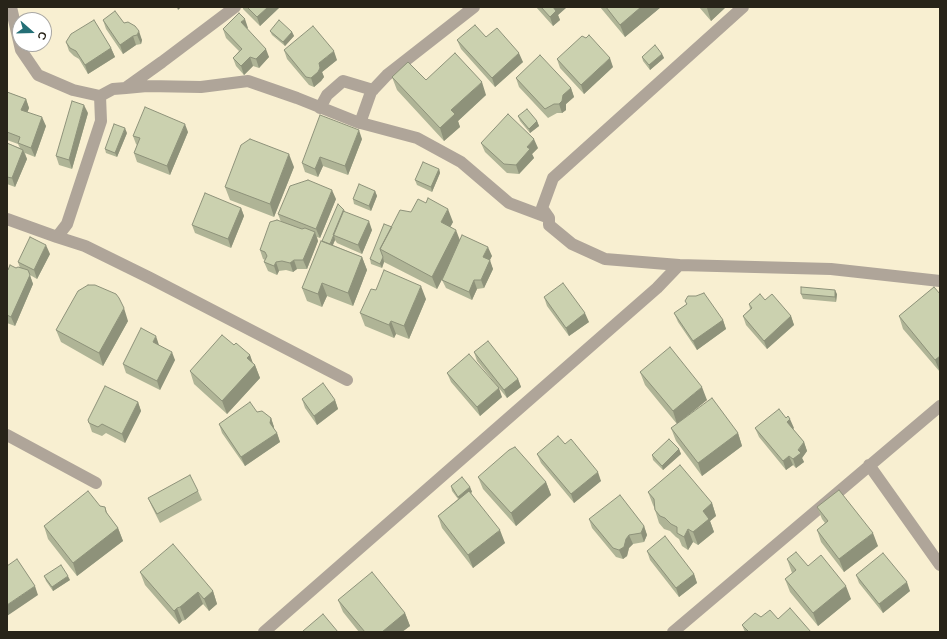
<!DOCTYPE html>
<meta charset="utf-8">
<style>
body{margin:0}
#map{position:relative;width:947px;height:639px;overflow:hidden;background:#f8efd1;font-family:Helvetica,sans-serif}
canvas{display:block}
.frame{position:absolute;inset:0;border:8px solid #282419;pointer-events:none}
.north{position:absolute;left:12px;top:12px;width:40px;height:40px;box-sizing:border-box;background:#fff;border:1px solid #a9a7a3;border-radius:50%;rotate:110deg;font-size:11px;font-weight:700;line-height:16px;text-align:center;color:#282419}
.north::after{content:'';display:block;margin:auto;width:14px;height:18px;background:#246f76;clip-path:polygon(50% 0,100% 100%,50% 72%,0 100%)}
</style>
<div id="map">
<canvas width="947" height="639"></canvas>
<div class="frame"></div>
<div class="north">С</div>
</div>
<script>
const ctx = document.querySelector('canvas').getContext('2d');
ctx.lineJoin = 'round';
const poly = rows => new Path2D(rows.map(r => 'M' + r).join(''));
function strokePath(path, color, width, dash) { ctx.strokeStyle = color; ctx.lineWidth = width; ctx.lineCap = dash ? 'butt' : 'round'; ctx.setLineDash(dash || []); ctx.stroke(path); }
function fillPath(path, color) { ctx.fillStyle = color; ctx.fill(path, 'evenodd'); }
const street = poly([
 [127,87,162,62,235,7],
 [100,96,113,89,126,88,147,86,201,87,248,81,297,98,357,122,417,138,461,162,509,203,549,218],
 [320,108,327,95,343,81,373,90],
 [360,123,371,92,387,75,474,7],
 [7,219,57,237,67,224,101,121,100,96,73,90,38,75,21,50,11,7],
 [57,237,85,246,150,278,347,380],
 [679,265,831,269,940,281],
 [7,435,96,483],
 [869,465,940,565],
 [264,632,657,288,679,265,605,259,572,244,549,225,549,218,542,208,553,178,743,7],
 [673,632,940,406]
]);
const wall = poly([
 [243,7,280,7,260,26,243,9],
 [536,7,567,7,558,15,560,20,553,26],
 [600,7,661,7,625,37],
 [699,7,726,7,711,21],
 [103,20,124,23,128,22,142,40,141,44,136,45,123,54,106,29],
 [248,28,247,29,269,57,259,68,253,66,244,75,236,66,233,58,239,51,226,38,223,29],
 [270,31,292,32,294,36,285,46,272,35],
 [486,37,523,62,495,87,461,49,457,40],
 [66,42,111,48,115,57,88,74,79,59,74,56,69,51],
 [284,50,337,60,322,72,324,77,321,81,314,87,309,85,287,59],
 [662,54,664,58,650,70,643,61,642,57],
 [557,59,613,67,584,94,560,68],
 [392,77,426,80,486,95,458,121,460,127,444,141,397,90],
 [516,78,571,88,574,97,566,104,566,110,562,113,557,113,548,118,519,87],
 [7,92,26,99,29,108,27,112,46,126,35,157,25,153,27,159,15,187,7,184,7,143,20,148,18,144,7,140],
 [88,113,72,169,59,165,56,156],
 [518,116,537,121,539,126,530,133,520,121],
 [188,132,170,175,137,162,134,153,137,145,136,144,133,136],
 [127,133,117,157,106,153,105,149],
 [362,139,348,175,323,166,318,177,305,172,302,163],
 [481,143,538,148,532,154,534,158,519,174,507,173,485,152],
 [294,167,274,217,230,200,225,187],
 [439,169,440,173,432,192,417,185,415,180],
 [375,191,377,196,371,211,354,204,353,199],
 [336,199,320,238,317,237,318,241,307,269,297,269,293,272,286,270,279,271,277,275,268,271,264,262,265,260,263,259,260,250,281,222,278,214],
 [241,208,244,216,231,248,195,233,192,225],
 [344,210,345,212,372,230,362,254,337,243,335,240,333,245,362,257,367,270,353,306,327,296,322,307,307,301,302,288,322,241],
 [453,222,450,227,460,240,492,256,489,260,493,269,484,288,477,289,472,300,446,288,442,280,447,269,437,289,384,262,382,268,371,264,370,259,392,227],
 [50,254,37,279,30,275,33,284,15,326,7,323,7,269,20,268,18,262],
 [934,287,940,372,903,329,899,316],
 [801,294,837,294,836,302,803,299],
 [544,297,589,322,569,336,547,306],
 [426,299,409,339,396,334,394,338,365,326,360,313],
 [685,301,723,320,726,329,697,350,678,322,674,313,687,304],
 [749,304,791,316,794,325,767,349,746,325,743,316,750,309],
 [128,321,103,366,61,342,56,330],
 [159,345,175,360,160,390,126,373,123,364],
 [234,345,250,355,252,363,255,365,260,378,227,414,194,384,190,371],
 [474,352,518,379,521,387,507,398,477,361],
 [640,372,707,400,685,418,738,433,742,446,702,476,676,441,671,428,677,424,645,385],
 [447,373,502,397,480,416,451,382],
 [302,399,335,400,338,409,317,425,305,408],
 [138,402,141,411,125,443,106,433,102,436,92,432,89,423],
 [257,412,271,418,274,427,274,429,277,433,280,442,245,466,222,433,219,424],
 [755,428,794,428,793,429,804,442,807,451,802,458,804,462,796,468,793,465,786,470,759,437],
 [565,444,601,481,574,503,541,463,537,454],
 [679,449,681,454,663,470,653,460,652,455],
 [478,477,546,482,551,495,516,526,483,489],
 [451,486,470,487,472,492,471,493,505,543,473,568,442,528,438,516,458,499,452,491],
 [198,491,202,500,160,523,152,507,148,498],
 [648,492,712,503,716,516,710,521,714,532,698,545,693,542,688,550,682,546,679,539,676,537,670,531,664,529,659,523,655,510,654,507,653,505],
 [100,506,105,507,108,515,118,528,123,541,77,576,48,539,44,526],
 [817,507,878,546,844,572,821,542,817,530,825,523,822,519],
 [589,519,644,526,647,535,644,542,633,544,629,548,627,556,623,559,616,557,592,528],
 [647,551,694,574,697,583,679,597,650,560],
 [787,559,808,566,851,599,818,626,790,592,785,579,792,573],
 [140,572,213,591,217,604,209,611,203,604,185,620,182,621,179,624,145,585],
 [856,575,910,591,883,613,859,583],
 [44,576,70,580,53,591,46,581],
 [338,600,405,613,410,626,402,632,359,632,343,612],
 [761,617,778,619,811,632,745,632,742,625]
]);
const shadedWall = poly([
 [177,7,181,7,178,10],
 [268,7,280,7,260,26,257,17],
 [553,7,567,7,558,15,560,20,553,26,550,17],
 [641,7,661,7,625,37,620,25],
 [708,7,726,7,711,21,707,8],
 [245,19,248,28,244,31,241,22],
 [139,31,142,40,141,44,137,35],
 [292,32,294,36,285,46,283,42],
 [133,36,136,45,123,54,120,45],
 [111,48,115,57,88,74,85,65],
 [266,49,269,57,259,68,256,59],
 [334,51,337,60,322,72,324,77,321,81,314,87,311,78,319,63],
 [519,53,523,62,495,87,492,78],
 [662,54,664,58,650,70,649,65],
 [250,57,253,66,244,75,241,66],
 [610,58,613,67,584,94,581,85],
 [482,82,486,95,458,121,460,127,444,141,440,128,451,110],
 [571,88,574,97,566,104,566,110,562,113,559,104,563,95],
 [26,99,29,108,25,119,21,110],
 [84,105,88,113,72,169,69,160],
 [42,117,46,126,35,157,31,148],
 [537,121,539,126,530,133,529,129],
 [185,124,188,132,170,175,167,166],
 [125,128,127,133,117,157,115,153],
 [359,130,362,139,348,175,345,166],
 [534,139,538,148,532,154,534,158,519,174,516,165,527,147],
 [23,150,27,159,15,187,12,178],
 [289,154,294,167,274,217,270,204],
 [320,157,323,166,318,177,315,169],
 [439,169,440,173,432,192,431,187],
 [332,190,336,199,320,238,316,229],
 [375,191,377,196,371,211,369,206],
 [241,208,244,216,231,248,228,239],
 [448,209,453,222,446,235,441,222],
 [369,221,372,230,362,254,358,245],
 [456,230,461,243,437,289,432,277],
 [315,232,318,241,307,269,303,260],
 [334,235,335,240,331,249,330,245],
 [46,245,50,254,37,279,34,270],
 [488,247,492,256,487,266,483,257],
 [362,257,367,270,353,306,348,293],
 [383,257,384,262,382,268,380,264],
 [294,260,297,269,293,272,290,263],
 [490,260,493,269,484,288,481,280],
 [276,262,279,271,277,275,274,266],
 [28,270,33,284,15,326,11,317],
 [474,280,477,289,472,300,469,292],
 [322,283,327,296,322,307,318,294],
 [421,286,426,299,409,339,404,326],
 [835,290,837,294,836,302,835,297],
 [124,308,128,321,103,366,99,353],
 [585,313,589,322,569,336,566,328],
 [791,316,794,325,767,349,764,341],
 [723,320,726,329,697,350,693,341],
 [391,321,396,334,394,338,389,325],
 [156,336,159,345,156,351,153,342],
 [172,352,175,360,160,390,157,381],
 [250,355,254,366,255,365,260,378,227,414,222,401,247,358],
 [940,356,940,372,935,360],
 [518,379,521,387,507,398,504,390],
 [702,387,707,400,677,424,673,411],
 [499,388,502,397,480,416,477,407],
 [335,400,338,409,317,425,314,416],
 [138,402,141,411,125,443,122,434],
 [271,418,274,427,273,431,270,423],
 [790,419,794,428,791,431,787,422],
 [277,433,280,442,245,466,241,457],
 [738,433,742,446,702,476,698,463],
 [804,442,807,451,802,458,804,462,796,468,793,459],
 [679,449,681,454,663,470,662,466],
 [789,456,793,465,786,470,783,461],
 [598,472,601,481,574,503,571,494],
 [546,482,551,495,516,526,511,513],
 [470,487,472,492,460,501,458,497],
 [712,503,716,516,710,521,714,532,698,545,693,532,703,511],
 [644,526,647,535,644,542,641,533],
 [118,528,123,541,77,576,73,563],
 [688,529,693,542,688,550,684,537],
 [500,530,505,543,473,568,468,555],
 [873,533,878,546,844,572,839,559],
 [629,535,633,544,629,548,627,556,623,559,619,550,626,539],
 [694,574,697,583,679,597,676,588],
 [68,576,70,580,53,591,52,587],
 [907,582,910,591,883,613,879,604],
 [35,586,38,595,7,616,7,605],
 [846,586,851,599,818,626,813,613],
 [213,591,217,604,209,611,204,599],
 [198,592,203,604,185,620,180,607],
 [177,608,182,621,179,624,174,611],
 [405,613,410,626,402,632,382,632]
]);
const building = poly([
 [247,7,268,7,257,17,247,7],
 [541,7,554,7,553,7,556,11,550,17,541,7],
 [606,7,641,7,620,25,606,7],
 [115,11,124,23,128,22,135,26,139,31,137,35,133,36,120,45,103,20,115,11],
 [239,13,245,19,241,22,266,49,256,59,250,57,241,66,233,58,242,49,223,29,239,13],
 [94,20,111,48,85,65,76,51,70,48,66,42,71,34,94,20],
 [279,20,292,32,283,42,270,31,279,20],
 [475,25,486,37,497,28,519,53,492,78,457,40,475,25],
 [313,26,334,51,319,63,320,68,318,72,311,78,306,77,284,50,313,26],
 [589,35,610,58,581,85,557,59,582,36,586,38,589,35],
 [655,45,662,54,649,65,642,57,655,45],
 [455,53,482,82,451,110,455,114,440,128,392,77,408,62,426,80,455,53],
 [540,55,571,88,563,95,562,101,559,104,554,104,545,109,516,78,540,55],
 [7,92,26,99,21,110,42,117,31,148,18,143,20,137,7,132,7,92],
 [72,101,84,105,69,160,56,156,72,101],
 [145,107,185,124,167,166,134,153,140,138,133,136,145,107],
 [527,109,537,121,529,129,518,116,527,109],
 [508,114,534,139,527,147,530,149,516,165,504,164,481,143,508,114],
 [320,115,359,130,345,166,320,157,315,169,302,163,320,115],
 [114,124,125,128,115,153,105,149,114,124],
 [250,139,289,154,270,204,225,187,241,145,250,139],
 [7,143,23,150,12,178,7,177,7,143],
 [423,162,439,169,431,187,415,180,423,162],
 [308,180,332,190,316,229,278,214,290,186,308,180],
 [359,184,375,191,369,206,353,199,359,184],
 [205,193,241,208,228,239,192,225,205,193],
 [428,198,448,209,441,222,456,230,432,277,380,249,400,210,411,212,418,199,426,203,428,198],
 [338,204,344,210,330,244,322,241,338,204],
 [343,211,369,221,358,245,333,235,343,211],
 [277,220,302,229,305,228,315,232,303,260,294,260,290,263,282,261,276,262,274,266,264,262,267,256,265,252,260,250,270,222,277,220],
 [384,224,392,227,380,249,383,257,380,264,370,259,384,224],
 [462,235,488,247,483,257,490,260,481,280,474,280,469,292,442,280,462,235],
 [30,237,46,245,34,270,18,262,30,237],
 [321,241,362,257,348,293,322,283,318,294,302,288,321,241],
 [10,265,16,268,18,267,28,270,30,275,11,317,7,315,7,269,8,270,10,265],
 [384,270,421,286,404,326,391,321,389,325,360,313,371,289,376,290,384,270],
 [563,283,585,313,566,328,544,297,563,283],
 [88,285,95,285,116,294,119,298,124,308,99,353,56,330,78,291,88,285],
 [801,287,835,290,835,297,801,294,801,287],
 [934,287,940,294,940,356,935,360,899,316,934,287],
 [704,293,723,320,693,341,674,313,687,304,685,301,688,296,696,296,704,293],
 [760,294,765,300,772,294,791,316,764,341,743,316,752,308,749,304,760,294],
 [141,328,156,336,153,342,172,352,157,381,123,364,141,328],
 [222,335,234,345,236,343,250,355,247,358,255,365,222,401,190,371,222,335],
 [488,341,518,379,504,390,474,352,488,341],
 [670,347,702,387,673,411,640,372,670,347],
 [469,354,499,388,477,407,447,373,469,354],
 [323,383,335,400,314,416,302,399,323,383],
 [105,386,138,402,122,434,102,424,98,427,89,423,88,420,105,386],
 [712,398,738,433,698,463,671,428,712,398],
 [250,402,257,412,262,411,271,418,270,423,277,433,241,457,219,424,250,402],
 [779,409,786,418,788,416,790,419,787,422,804,442,798,450,801,453,793,459,789,456,783,461,755,428,779,409],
 [558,436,565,444,571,439,598,472,571,494,537,454,558,436],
 [669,439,679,449,662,466,652,455,669,439],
 [515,447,546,482,511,513,478,477,509,450,515,447],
 [680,465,712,503,703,511,709,519,693,532,688,529,684,537,677,533,677,527,671,524,665,518,660,516,655,510,654,499,648,492,680,465],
 [190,475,198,491,157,514,148,498,190,475],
 [462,477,470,487,458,497,451,486,462,477],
 [839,490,873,533,839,559,817,530,828,521,817,507,839,490],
 [88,491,100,506,105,507,106,512,118,528,73,563,44,526,88,491],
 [469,491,500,530,468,555,438,516,469,491],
 [620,495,644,526,641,533,629,535,626,539,624,547,619,550,613,548,589,519,620,495],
 [665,536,694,574,676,588,647,551,665,536],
 [173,544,213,591,204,599,198,592,180,607,177,608,174,611,140,572,173,544],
 [796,552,808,566,821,555,846,586,813,613,785,579,796,570,787,559,796,552],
 [883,553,907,582,879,604,856,575,883,553],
 [17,559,35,586,7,605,7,566,17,559],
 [61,565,68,576,52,587,44,576,61,565],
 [372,572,405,613,382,632,365,632,338,600,372,572],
 [790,608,811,632,749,632,742,625,755,613,761,617,770,610,778,619,790,608],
 [323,614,338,632,304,632,303,631,323,614]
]);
strokePath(street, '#afa599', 12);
fillPath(wall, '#afb496');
fillPath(shadedWall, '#8e927a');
fillPath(building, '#cbd1af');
strokePath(building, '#8e927a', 1);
</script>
